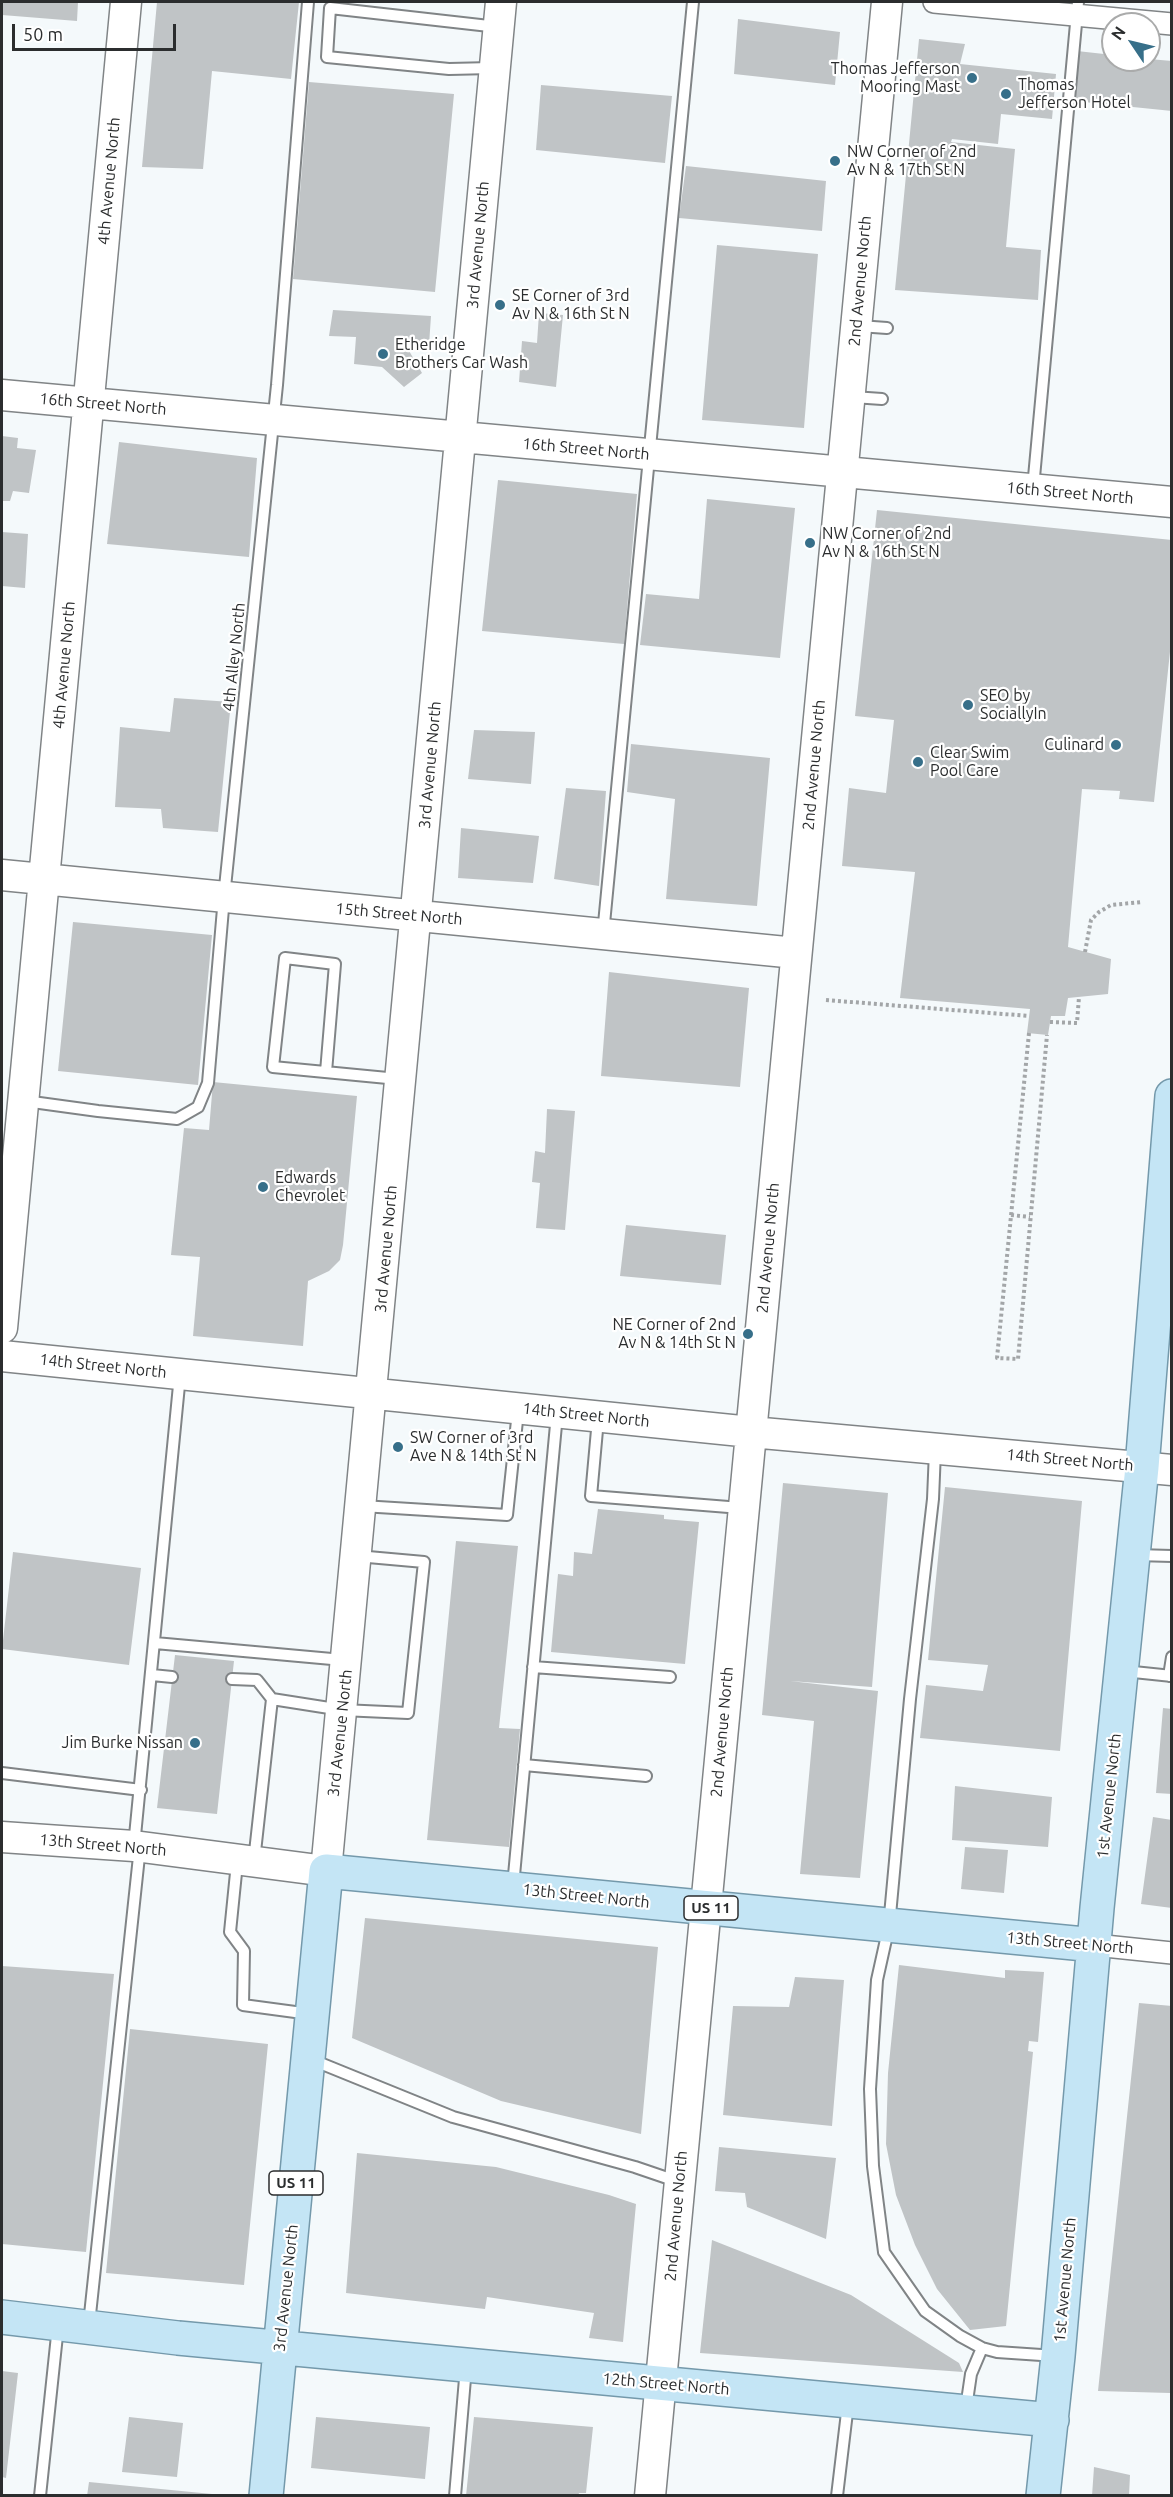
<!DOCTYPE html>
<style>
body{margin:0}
#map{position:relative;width:1173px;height:2497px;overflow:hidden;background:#f4f9fb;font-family:Ubuntu,sans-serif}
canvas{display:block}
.frame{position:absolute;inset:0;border:3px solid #2b2d2e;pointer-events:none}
.north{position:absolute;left:1101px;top:12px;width:60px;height:60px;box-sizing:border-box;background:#fff;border:2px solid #aaabab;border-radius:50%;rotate:305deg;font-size:16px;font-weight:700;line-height:24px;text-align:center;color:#2b2d2e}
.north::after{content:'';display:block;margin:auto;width:21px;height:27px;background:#376f89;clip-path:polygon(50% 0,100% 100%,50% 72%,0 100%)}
.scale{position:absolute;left:12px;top:24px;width:164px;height:27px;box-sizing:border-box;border:3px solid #2b2d2e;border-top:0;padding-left:8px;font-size:18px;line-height:21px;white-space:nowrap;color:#2b2d2e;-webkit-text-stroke:4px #fff;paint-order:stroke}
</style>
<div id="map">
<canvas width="1173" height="2497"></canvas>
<div class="frame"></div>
<div class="north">N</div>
<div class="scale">50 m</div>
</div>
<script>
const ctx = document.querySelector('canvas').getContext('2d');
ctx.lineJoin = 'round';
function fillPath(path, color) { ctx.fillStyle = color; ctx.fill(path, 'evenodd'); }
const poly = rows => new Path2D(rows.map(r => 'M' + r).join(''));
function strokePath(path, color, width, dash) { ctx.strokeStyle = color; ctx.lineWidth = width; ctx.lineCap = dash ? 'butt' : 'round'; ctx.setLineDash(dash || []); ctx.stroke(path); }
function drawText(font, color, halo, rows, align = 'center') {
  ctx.font = font + ' Ubuntu,sans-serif'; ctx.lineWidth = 4.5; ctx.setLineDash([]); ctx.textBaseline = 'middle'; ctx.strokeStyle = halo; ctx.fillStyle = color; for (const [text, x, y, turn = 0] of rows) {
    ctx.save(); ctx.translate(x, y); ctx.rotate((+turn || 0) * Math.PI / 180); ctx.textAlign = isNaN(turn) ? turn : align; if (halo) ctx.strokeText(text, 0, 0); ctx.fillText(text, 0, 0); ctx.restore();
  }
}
const building = poly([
 [2,2,78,2,77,21,2,15],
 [157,2,299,2,291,79,212,71,203,169,142,167],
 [738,19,840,32,835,85,734,74],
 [919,39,965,44,960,64,1056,74,1052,119,1001,114,998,144,952,139,951,142,1015,149,1006,247,1041,250,1038,300,895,290],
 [1077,51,1113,55,1113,60,1149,59,1172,61,1172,111,1074,101],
 [309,82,454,94,435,292,293,279],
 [541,85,672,96,665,163,536,150],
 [686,166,826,181,822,231,679,218],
 [717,245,818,254,804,428,702,420],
 [333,310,431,316,429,345,405,344,422,373,404,387,382,367,354,364,356,337,329,336],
 [539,313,563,315,556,387,519,382,522,341,537,343],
 [2,436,18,438,17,448,36,450,29,493,13,491,10,501,2,501],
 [119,442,257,458,249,557,107,544],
 [498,480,637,494,624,644,482,631],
 [707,499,795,508,780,658,640,645,646,594,699,599],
 [877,510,1172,540,1172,633,1154,802,1119,799,1120,791,1082,789,1068,947,1111,959,1108,994,1068,998,1065,1016,1051,1016,1048,1035,1027,1033,1030,1009,900,998,915,872,842,866,849,788,886,793,894,720,855,716],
 [2,532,28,534,25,588,2,586],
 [174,698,231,702,218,832,163,828,161,809,115,807,120,727,170,732],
 [474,730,535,732,531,784,468,779],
 [631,744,770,758,757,906,666,899,675,799,627,792],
 [566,788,606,791,599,886,554,879],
 [461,828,539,836,533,883,458,878],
 [73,922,212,935,198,1085,58,1071],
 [609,972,749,988,740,1087,601,1076],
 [213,1082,357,1096,343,1245,340,1260,329,1271,308,1281,303,1346,193,1336,200,1257,171,1255,184,1128,209,1130],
 [547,1109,575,1111,565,1230,536,1228,540,1183,532,1182,535,1151,545,1153],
 [626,1225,726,1235,721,1285,620,1276],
 [783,1483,888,1493,872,1687,790,1681,878,1691,860,1878,800,1874,814,1721,762,1715],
 [945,1487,1082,1501,1060,1751,920,1738,926,1685,983,1691,988,1665,928,1660],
 [598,1509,664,1515,664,1519,699,1522,685,1664,551,1652,558,1574,573,1576,574,1552,592,1554],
 [456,1541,518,1546,499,1728,520,1729,509,1847,427,1840],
 [13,1552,141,1568,129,1665,2,1649],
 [175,1655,234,1661,217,1814,157,1808],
 [1163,1708,1172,1709,1172,1794,1156,1793],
 [955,1786,1052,1797,1048,1847,952,1840],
 [1153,1817,1172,1820,1172,1908,1141,1904],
 [965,1847,1008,1850,1004,1893,961,1889],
 [365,1918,658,1947,641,2134,501,2101,352,2038],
 [899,1965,1005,1978,1005,1970,1044,1972,1038,2042,1029,2041,1028,2051,1033,2052,1006,2326,970,2330,937,2289,915,2245,896,2195,886,2144,888,2073],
 [2,1966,114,1974,86,2252,2,2244],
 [795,1977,844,1980,832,2126,723,2115,733,2006,789,2007],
 [1139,2003,1172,2006,1170,2393,1098,2391],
 [130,2029,268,2044,244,2285,106,2273],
 [719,2147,836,2158,826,2239,747,2207,745,2193,715,2191],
 [357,2153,496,2167,609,2195,636,2204,623,2342,589,2338,594,2313,487,2297,485,2309,346,2293],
 [712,2240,851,2295,959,2363,963,2372,700,2353],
 [2,2371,18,2373,6,2478,2,2477],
 [129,2417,183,2423,177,2477,122,2472],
 [316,2417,430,2427,425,2479,311,2468],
 [474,2417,593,2427,586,2493,579,2493,578,2496,466,2496],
 [1094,2467,1130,2475,1129,2496,1092,2496],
 [89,2482,212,2494,212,2496,87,2496]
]);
const path = poly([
 [1085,952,1091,920,1099,912,1111,905,1142,902],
 [826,1000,1029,1016],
 [1050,1022,1077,1023,1079,997],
 [1029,1033,997,1358,1018,1359,1047,1035],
 [1011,1215,1030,1217]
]);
const lane = poly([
 [492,68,449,69,327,57,330,8,498,27],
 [859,326,887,328],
 [853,397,882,399],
 [1033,488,1078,2],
 [603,934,693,2],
 [326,1072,335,964,285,958,273,1067,398,1079],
 [25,1101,98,1111,177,1119,198,1107,208,1083,224,897,277,385,308,2],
 [598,1419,591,1496,741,1508],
 [935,1451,933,1499,910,1699,889,1926,877,1980,870,2089,873,2166,884,2252,925,2311,960,2336,982,2348,997,2352,1056,2356],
 [362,1506,507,1515,518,1411],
 [1136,1555,1172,1556],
 [155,1643,343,1660],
 [533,1667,670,1677],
 [1124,1671,1172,1676],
 [152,1675,172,1677],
 [1169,1676,1172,1657],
 [232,1679,257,1680,272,1699,254,1861],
 [272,1699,342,1710,408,1713,424,1562,357,1556],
 [524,1765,646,1776],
 [2,1773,141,1790],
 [134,1846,180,1375],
 [237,1863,230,1932,244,1951,243,2005,310,2014],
 [513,1886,557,1414],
 [310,2059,453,2117,635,2167,679,2182],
 [89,2324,140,1847],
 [966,2408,971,2374,982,2348],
 [40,2496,58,2326],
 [455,2496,466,2367],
 [837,2496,848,2404]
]);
const street = poly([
 [934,2,1172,24],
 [1095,1945,1172,1953]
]);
const secondary = poly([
 [2,395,1172,502],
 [2,875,796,953],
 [2,1328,126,2],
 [2,1356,751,1432,1172,1470],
 [2,1837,134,1846,326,1871,501,2],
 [650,2496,887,2]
]);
const primary = poly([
 [2,2317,178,2338,1052,2420],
 [266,2496,326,1871,1095,1945],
 [1043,2496,1058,2356,1097,1908,1142,1467,1172,1096]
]);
const markers = [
 [972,78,6,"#376f89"],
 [1006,94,6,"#376f89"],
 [835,161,6,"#376f89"],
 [500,305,6,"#376f89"],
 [383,354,6,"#376f89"],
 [810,543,6,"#376f89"],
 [968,705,6,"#376f89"],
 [1116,745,6,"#376f89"],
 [918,762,6,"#376f89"],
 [263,1187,6,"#376f89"],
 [748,1334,6,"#376f89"],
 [398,1447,6,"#376f89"],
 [195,1743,6,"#376f89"]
];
const shields = [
 [711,1908,54],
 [296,2183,54]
];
const shieldNames = [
 ["US 11",711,1908],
 ["US 11",296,2183]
];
const poiNames = [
 ["Thomas Jefferson",960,69,"right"],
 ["Mooring Mast",960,87,"right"],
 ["Thomas",1018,85],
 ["Jefferson Hotel",1018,103],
 ["NW Corner of 2nd",847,152],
 ["Av N & 17th St N",847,170],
 ["SE Corner of 3rd",512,296],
 ["Av N & 16th St N",512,314],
 ["Etheridge",395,345],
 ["Brothers Car Wash",395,363],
 ["NW Corner of 2nd",822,534],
 ["Av N & 16th St N",822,552],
 ["SEO by",980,696],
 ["SociallyIn",980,714],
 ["Culinard",1104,745,"right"],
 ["Clear Swim",930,753],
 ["Pool Care",930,771],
 ["Edwards",275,1178],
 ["Chevrolet",275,1196],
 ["NE Corner of 2nd",736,1325,"right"],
 ["Av N & 14th St N",736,1343,"right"],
 ["SW Corner of 3rd",410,1438],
 ["Ave N & 14th St N",410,1456],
 ["Jim Burke Nissan",183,1743,"right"]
];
const streetNames = [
 ["4th Avenue North",109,181,-85],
 ["3rd Avenue North",478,245,-85],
 ["2nd Avenue North",860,281,-85],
 ["16th Street North",103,404,5],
 ["16th Street North",586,449,5],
 ["16th Street North",1070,493,5],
 ["4th Alley North",234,657,-84],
 ["4th Avenue North",64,665,-85],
 ["3rd Avenue North",430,765,-85],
 ["2nd Avenue North",814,765,-85],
 ["15th Street North",399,914,5],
 ["2nd Avenue North",768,1248,-85],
 ["3rd Avenue North",386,1249,-85],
 ["14th Street North",103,1366,6],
 ["14th Street North",586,1415,6],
 ["14th Street North",1070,1460,5],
 ["2nd Avenue North",722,1732,-85],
 ["3rd Avenue North",340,1733,-84],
 ["1st Avenue North",1109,1796,-84],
 ["13th Street North",103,1845,5],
 ["13th Street North",586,1896,6],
 ["13th Street North",1070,1943,5],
 ["2nd Avenue North",676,2216,-85],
 ["1st Avenue North",1065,2280,-85],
 ["3rd Avenue North",286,2288,-84],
 ["12th Street North",666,2384,5]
];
fillPath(building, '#c0c4c6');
strokePath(lane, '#808486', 14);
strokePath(street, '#808486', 24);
strokePath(secondary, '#808486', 33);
strokePath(primary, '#7499ab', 36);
strokePath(path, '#a3a6a8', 4, [3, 3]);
strokePath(lane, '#fff', 10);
strokePath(street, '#fff', 21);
strokePath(secondary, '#fff', 30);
strokePath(primary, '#c4e5f5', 33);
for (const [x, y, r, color] of markers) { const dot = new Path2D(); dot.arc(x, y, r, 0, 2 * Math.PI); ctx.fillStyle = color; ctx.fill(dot); strokePath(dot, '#fff', 2); }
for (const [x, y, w] of shields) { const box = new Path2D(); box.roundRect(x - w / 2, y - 12, w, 24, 4.5); ctx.fillStyle = '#fff'; ctx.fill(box); strokePath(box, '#2b2d2e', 1.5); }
drawText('bold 15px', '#2b2d2e', null, shieldNames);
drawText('16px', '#2b2d2e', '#fff', poiNames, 'left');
drawText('16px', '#2b2d2e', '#fff', streetNames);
</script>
